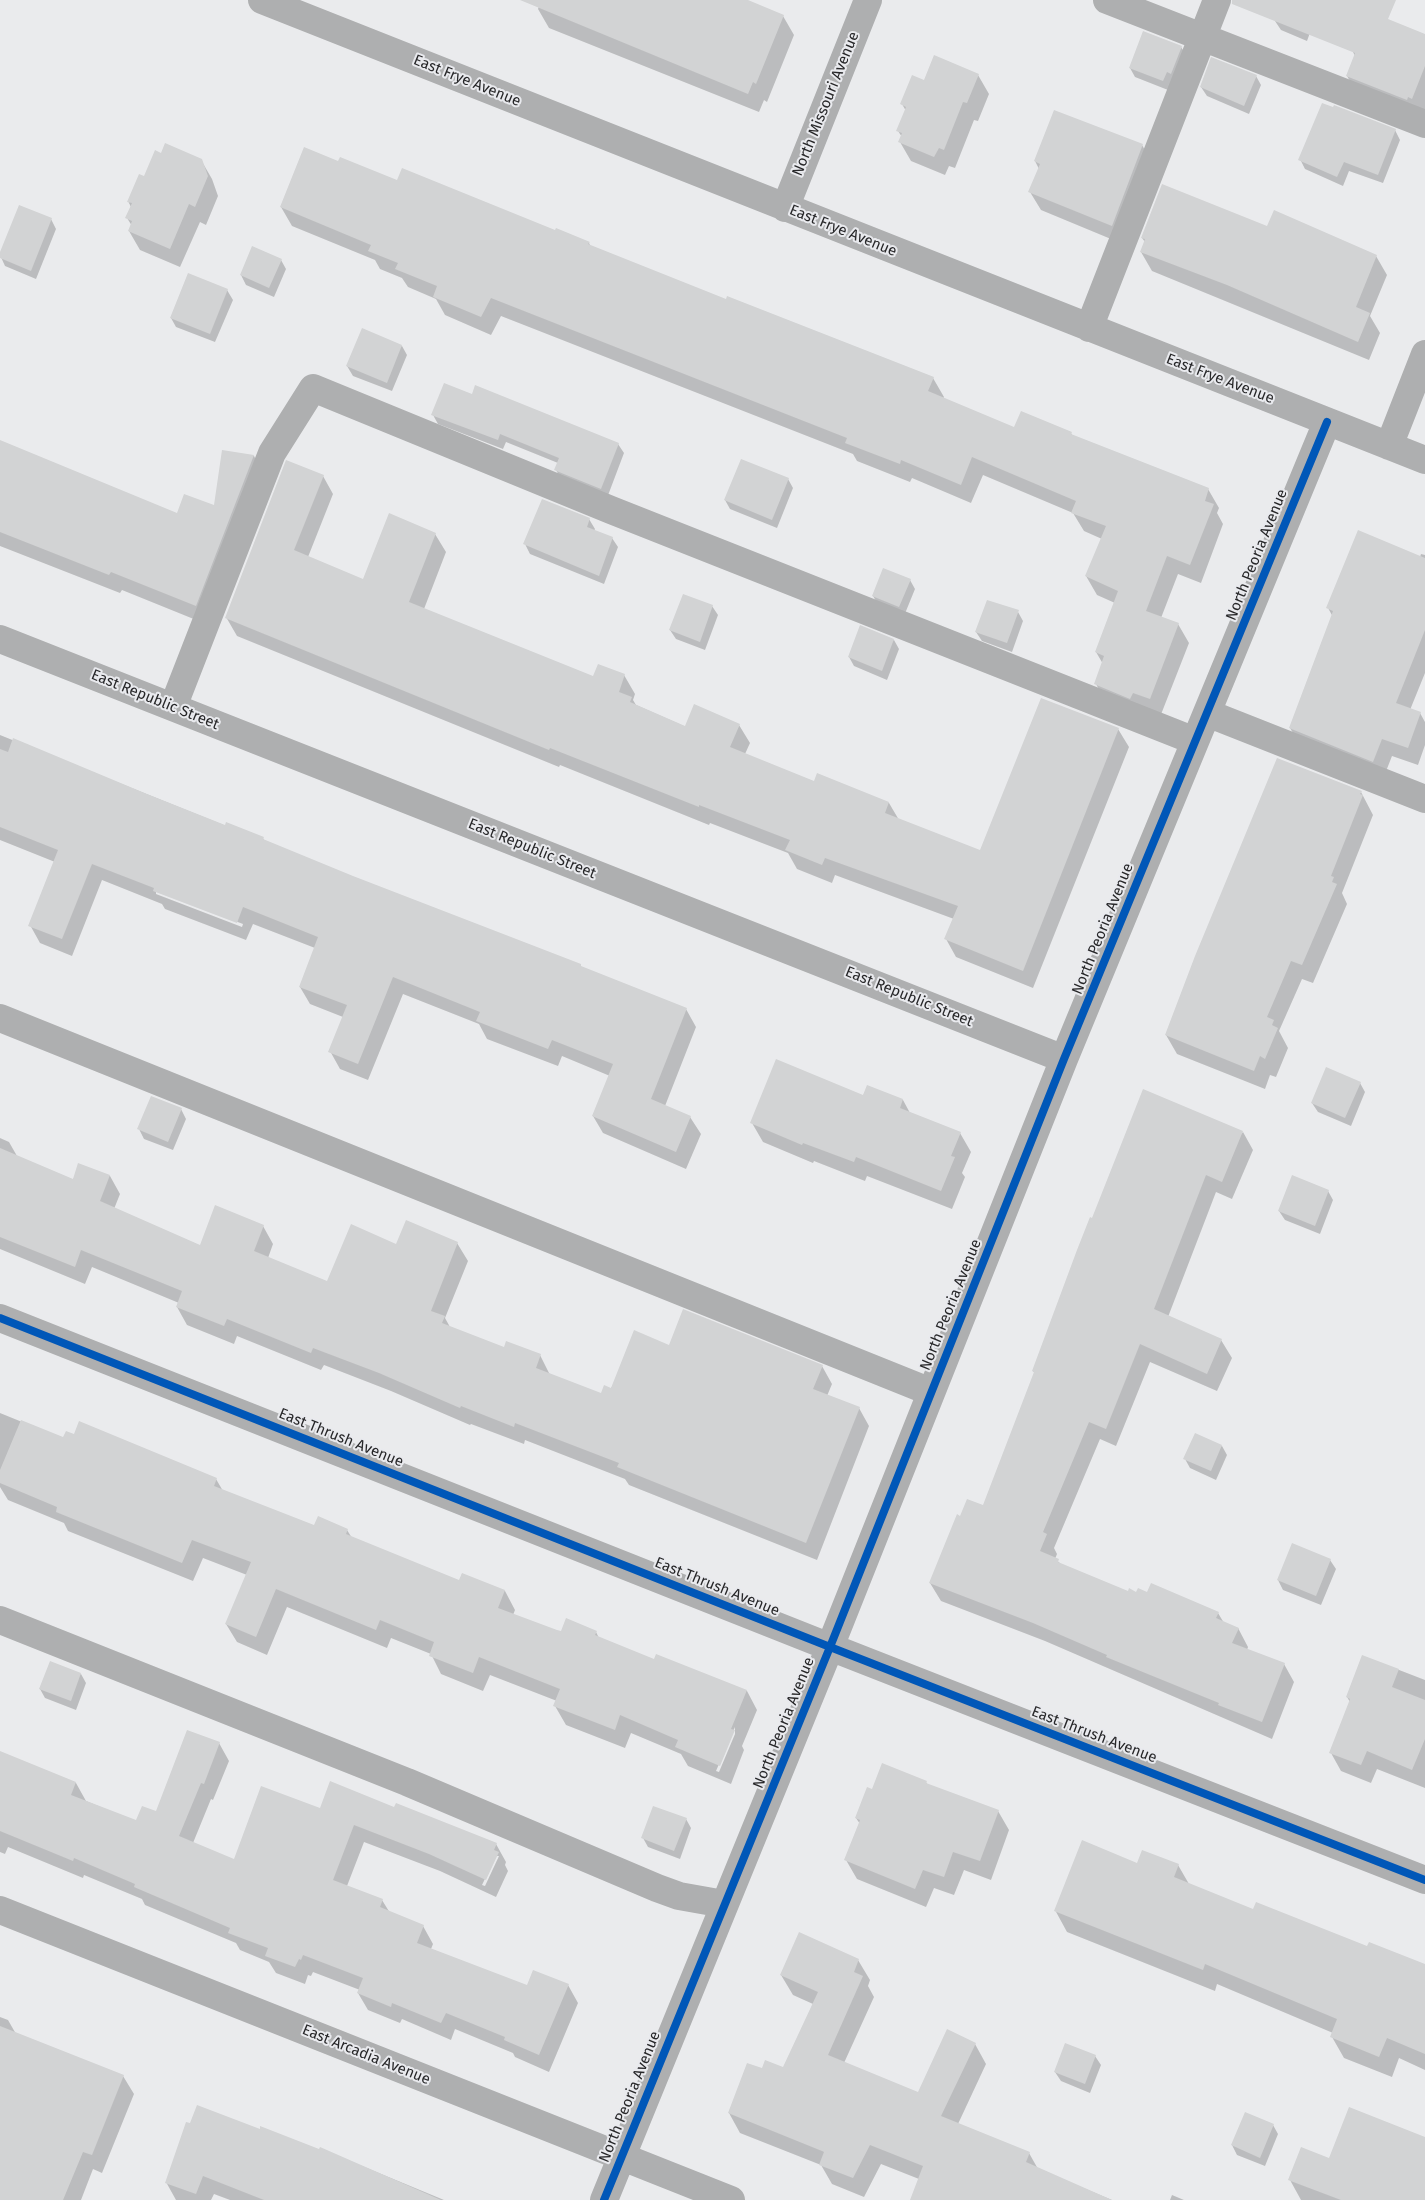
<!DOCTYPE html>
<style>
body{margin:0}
canvas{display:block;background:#eaebed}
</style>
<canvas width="1425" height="2200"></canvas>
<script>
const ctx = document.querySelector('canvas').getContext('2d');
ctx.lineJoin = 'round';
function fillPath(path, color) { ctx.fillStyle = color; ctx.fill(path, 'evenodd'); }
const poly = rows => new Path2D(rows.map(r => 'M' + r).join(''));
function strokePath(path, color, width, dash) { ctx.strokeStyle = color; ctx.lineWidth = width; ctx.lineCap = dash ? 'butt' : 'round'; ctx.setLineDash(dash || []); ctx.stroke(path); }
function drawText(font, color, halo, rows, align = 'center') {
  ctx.font = font + ' "Fira Sans",sans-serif'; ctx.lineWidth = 4; ctx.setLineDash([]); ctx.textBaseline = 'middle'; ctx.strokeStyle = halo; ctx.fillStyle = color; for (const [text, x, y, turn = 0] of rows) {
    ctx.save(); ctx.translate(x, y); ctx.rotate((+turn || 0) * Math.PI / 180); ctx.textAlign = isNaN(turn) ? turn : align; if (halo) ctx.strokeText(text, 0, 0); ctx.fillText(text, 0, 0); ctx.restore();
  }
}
const shadow = poly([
 [541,0,745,0,783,16,794,35,767,102,764,100,759,112,549,28,538,9],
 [1284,0,1315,0,1319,8,1307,41,1281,30,1275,21],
 [1425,36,1425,110,1358,95,1347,76,1355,56,1353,52],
 [1181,47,1187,56,1168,90,1135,77,1130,68],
 [978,75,989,94,978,121,974,120,955,168,949,166,945,175,911,161,900,142,902,137,898,131,906,111,902,104,925,81],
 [1256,76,1261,85,1249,114,1207,96,1201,87],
 [1395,130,1400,140,1383,183,1349,171,1343,186,1305,169,1300,159],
 [1142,145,1153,164,1123,244,1041,210,1030,192,1039,169,1035,161],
 [162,155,201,160,212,179,218,196,206,225,200,222,180,267,140,250,129,231,132,226,127,218,131,207,128,201],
 [339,162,589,243,591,247,727,301,933,378,944,397,943,399,1015,429,1071,433,1073,437,1208,489,1219,508,1217,513,1223,524,1201,583,1178,574,1161,618,1178,624,1189,643,1160,717,1106,703,1096,684,1103,664,1096,652,1115,603,1097,595,1086,576,1102,539,1084,531,1073,513,983,475,971,503,912,478,910,482,857,461,853,454,501,316,491,335,445,315,436,299,408,287,402,278,380,269,375,260,292,226,281,207],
 [51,219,56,229,36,279,5,266,0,255],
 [1142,238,1376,256,1387,275,1370,316,1380,333,1369,360,1152,271,1141,252,1145,242],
 [281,260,286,269,274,297,246,285,241,275],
 [227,290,233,300,215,342,176,327,171,318],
 [402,346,407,355,392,391,353,376,347,366],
 [473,395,618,444,624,453,607,498,561,479,556,470,558,463,506,442,503,449,438,424,433,415],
 [0,441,177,514,215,507,223,451,254,456,264,475,206,624,122,590,120,593,0,546],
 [323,476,333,494,308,557,363,581,435,534,446,552,424,609,594,678,624,675,635,694,633,700,636,705,686,727,739,725,750,743,745,754,815,782,889,803,899,820,980,851,1118,729,1129,747,1033,988,956,957,946,939,954,919,835,875,832,883,797,869,788,853,710,823,709,825,560,765,559,767,237,636,226,617],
 [788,479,793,488,777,528,730,509,725,500],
 [589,519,595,529,594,531,612,538,618,547,604,584,530,554,525,544],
 [1421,554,1425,555,1425,673,1410,710,1420,713,1425,722,1425,745,1418,765,1392,756,1383,779,1301,746,1290,728,1333,617,1328,608,1420,557],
 [910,580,915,589,904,616,879,606,873,596],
 [712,606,718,615,705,650,676,639,670,630],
 [1018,612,1023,621,1012,652,982,641,976,632],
 [894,640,899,649,887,680,854,666,849,657],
 [0,735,226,826,263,838,265,842,686,1009,696,1027,665,1106,690,1117,701,1134,686,1169,603,1133,593,1116,610,1076,562,1056,558,1066,487,1039,479,1024,403,994,368,1080,340,1069,330,1051,343,1017,310,1004,300,987,315,948,253,924,246,940,165,909,162,904,102,880,72,956,40,943,30,925,55,862,0,840],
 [156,891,243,924,242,927,156,894],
 [1361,792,1373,815,1342,893,1347,904,1313,983,1302,979,1279,1031,1288,1048,1276,1077,1270,1075,1265,1089,1177,1054,1166,1035],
 [1360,1083,1365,1092,1351,1126,1318,1112,1312,1103],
 [868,1086,903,1100,910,1113,960,1133,971,1152,962,1173,965,1177,952,1209,867,1176,865,1181,814,1161,813,1163,763,1142,752,1123,863,1096],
 [181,1109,186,1119,173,1150,144,1139,139,1129],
 [1243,1132,1253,1150,1232,1199,1216,1192,1168,1317,1221,1340,1232,1358,1217,1391,1150,1362,1116,1446,1100,1439,1054,1548,1057,1554,1055,1559,1061,1564,1128,1592,1218,1613,1224,1623,1238,1628,1248,1647,1247,1650,1284,1664,1294,1682,1272,1739,1045,1641,941,1601,930,1583,961,1518,984,1507,1035,1374,1033,1371],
 [0,1138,9,1142,17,1156,73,1180,79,1165,110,1176,120,1194,114,1209,201,1246,263,1226,273,1244,268,1258,328,1282,397,1245,457,1243,468,1261,445,1318,450,1327,504,1348,540,1355,550,1375,602,1394,670,1347,822,1366,832,1384,827,1396,859,1408,869,1426,817,1560,629,1485,625,1479,525,1440,524,1444,471,1424,470,1425,391,1391,324,1365,321,1370,237,1336,234,1344,187,1325,177,1307,179,1303,92,1267,85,1284,0,1249],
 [1328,1191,1333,1200,1320,1234,1285,1220,1279,1211],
 [0,1413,64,1439,216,1479,223,1491,315,1527,347,1530,352,1538,459,1582,462,1574,505,1591,515,1610,513,1615,556,1632,596,1632,599,1638,655,1661,657,1656,747,1691,757,1710,742,1746,744,1750,731,1784,688,1766,681,1754,631,1733,625,1748,566,1725,555,1706,557,1701,490,1675,483,1691,441,1674,431,1654,391,1638,387,1648,287,1607,267,1655,237,1642,226,1624,247,1575,203,1558,193,1581,68,1531,64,1523,8,1500,0,1487],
 [735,1727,735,1734,719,1772,716,1771],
 [1222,1446,1227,1455,1216,1480,1190,1468,1185,1459],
 [1330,1560,1336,1569,1321,1605,1283,1590,1278,1580],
 [1363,1656,1425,1680,1425,1788,1377,1769,1371,1783,1341,1771,1331,1753,1350,1702,1347,1697],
 [81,1674,86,1683,76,1710,45,1698,40,1689],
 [219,1743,229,1761,213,1800,211,1799,193,1843,234,1861,320,1810,395,1809,496,1844,506,1862,505,1865,508,1871,496,1897,440,1871,364,1842,347,1886,382,1900,390,1913,423,1926,433,1944,431,1949,528,1987,568,1985,578,2003,549,2072,515,2057,513,2053,455,2029,451,2040,402,2019,400,2023,368,2010,358,1993,360,1990,313,1972,311,1976,308,1975,305,1984,276,1973,269,1962,240,1950,236,1943,145,1905,142,1899,84,1875,83,1878,8,1847,5,1854,0,1852,0,1758,2,1753,76,1783,86,1801,137,1822,157,1813],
 [496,1856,499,1856,485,1886,482,1885],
 [926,1782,928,1786,998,1811,1009,1830,991,1880,964,1870,954,1895,934,1888,926,1907,857,1879,846,1860,860,1824,856,1818,873,1791],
 [686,1819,691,1828,680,1859,648,1847,643,1838],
 [1137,1864,1178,1865,1189,1884,1254,1911,1425,1966,1425,2070,1399,2058,1392,2077,1344,2058,1332,2037,1333,2033,1217,1984,1215,1991,1067,1932,1055,1910],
 [858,1960,870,1980,868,1986,874,1997,844,2063,918,2093,975,2044,986,2064,958,2124,1029,2153,1038,2169,1112,2200,914,2200,919,2179,881,2164,864,2197,832,2184,821,2165,740,2133,729,2113,762,2070,784,2068,813,2004,793,1995,781,1975],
 [0,2017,8,2020,16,2034,123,2076,134,2094,102,2173,93,2169,81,2200,0,2200],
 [1095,2056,1101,2065,1090,2093,1061,2081,1055,2072],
 [1273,2125,1278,2134,1265,2166,1237,2155,1232,2145],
 [260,2130,320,2151,321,2149,444,2200,230,2200,214,2194,211,2200,176,2200,166,2182],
 [1425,2138,1425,2200,1301,2200,1290,2180,1330,2159],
 [1172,2195,1184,2200,1170,2200]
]);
const building = poly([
 [520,0,748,0,784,15,756,84,753,82,748,94],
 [1232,0,1396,0,1388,19,1425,34,1425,66,1412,99,1408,97,1407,100,1346,76,1355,53,1232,4],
 [1143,31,1182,46,1171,74,1167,72,1163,81,1129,68],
 [934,55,979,74,967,103,963,102,944,150,939,148,934,157,898,142,902,133,896,131,906,107,900,104,912,75,924,80],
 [1211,57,1257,75,1244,106,1200,87],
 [1322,103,1333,107,1334,105,1396,129,1378,175,1344,162,1337,177,1298,160],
 [1054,110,1143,144,1112,226,1028,192,1040,164,1034,161],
 [165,143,202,159,208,176,195,207,189,204,170,249,128,231,132,221,125,218,132,203,127,202,139,174,144,176,155,150,161,153],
 [304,147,338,161,340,157,397,180,402,168,555,230,556,228,590,242,588,244,726,299,727,296,934,377,928,391,1014,427,1021,411,1072,432,1071,434,1209,488,1205,501,1214,504,1190,565,1167,556,1146,611,1179,623,1150,699,1133,693,1130,699,1094,684,1104,656,1095,652,1118,591,1085,576,1106,526,1071,513,1076,501,972,457,961,485,901,460,900,464,845,443,847,438,491,298,481,317,433,297,437,286,395,269,398,263,368,251,371,245,280,207],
 [1162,184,1267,226,1274,210,1377,255,1356,307,1370,313,1358,342,1227,285,1140,252,1145,239,1141,238],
 [19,205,52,218,31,271,0,258,0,252],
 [252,246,282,259,269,288,240,275],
 [188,273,228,289,210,334,170,318],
 [362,328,402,345,387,383,346,366],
 [444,383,472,394,475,385,619,443,601,489,554,470,559,458,500,434,498,440,431,415],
 [0,440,177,513,184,494,214,505,222,450,254,455,196,606,111,572,109,575,0,532],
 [741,459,789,478,772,520,724,500],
 [286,460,324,475,294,550,363,579,389,513,436,533,409,602,593,676,598,664,625,674,619,692,632,697,630,702,685,726,694,704,740,724,730,747,814,781,817,773,889,802,885,813,980,850,1041,698,1119,728,1023,971,944,939,958,906,825,858,822,865,785,850,790,840,699,805,699,807,550,748,549,750,225,618],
 [542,499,590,518,587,527,613,537,599,576,523,544],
 [1358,530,1425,558,1425,630,1396,703,1421,712,1408,748,1382,739,1373,762,1289,728,1333,611,1326,608],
 [883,568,911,579,899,607,872,596],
 [683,594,713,605,700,642,669,630],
 [987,600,1019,610,1007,643,975,632],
 [860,625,894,639,882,671,848,657],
 [13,738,147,794,225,825,226,822,264,837,263,839,353,876,581,964,581,966,687,1008,651,1099,691,1116,676,1152,592,1116,613,1064,552,1040,548,1049,476,1021,480,1012,393,977,358,1064,328,1052,347,1005,299,987,318,937,243,907,237,923,153,891,154,888,92,864,62,939,28,926,58,850,0,827,0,749,8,752],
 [1277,758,1362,791,1360,794,1363,795,1331,876,1334,877,1332,882,1337,884,1302,965,1291,961,1267,1017,1274,1020,1272,1025,1278,1028,1265,1059,1260,1056,1254,1071,1165,1035,1195,956],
 [776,1059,863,1095,867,1085,903,1099,900,1108,961,1132,951,1156,955,1157,941,1191,856,1157,854,1162,803,1143,802,1145,750,1123],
 [1326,1067,1361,1082,1345,1118,1311,1103],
 [1143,1089,1243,1131,1222,1182,1206,1175,1154,1309,1222,1339,1207,1374,1140,1344,1106,1429,1089,1422,1043,1532,1047,1534,1040,1551,1059,1559,1058,1562,1128,1591,1129,1588,1136,1592,1138,1588,1147,1592,1151,1583,1219,1612,1216,1618,1239,1628,1232,1643,1285,1663,1262,1722,1218,1705,1219,1703,1106,1657,1107,1655,1033,1623,929,1583,957,1514,960,1516,967,1499,983,1505,1034,1372,1032,1371,1077,1250,1090,1217,1092,1218],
 [151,1096,182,1108,168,1142,137,1129],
 [0,1148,73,1179,78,1163,110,1175,100,1201,200,1245,215,1205,264,1225,254,1251,327,1281,351,1224,396,1244,406,1220,458,1242,431,1311,445,1316,442,1323,504,1347,506,1341,541,1354,536,1368,601,1393,604,1385,611,1388,634,1330,669,1345,683,1309,823,1365,813,1389,860,1407,806,1543,617,1467,619,1463,515,1423,514,1427,461,1406,460,1408,379,1373,313,1348,311,1353,227,1319,224,1326,176,1307,182,1291,81,1250,75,1267,0,1237],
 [1292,1175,1329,1190,1315,1226,1278,1211],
 [21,1420,63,1437,66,1431,74,1434,79,1421,217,1478,214,1486,314,1525,318,1516,348,1529,346,1534,459,1580,462,1573,505,1590,498,1608,557,1630,561,1631,566,1618,597,1631,595,1635,654,1659,656,1654,747,1690,731,1729,735,1730,720,1766,675,1747,678,1740,620,1715,615,1730,553,1706,560,1689,479,1657,473,1673,429,1656,434,1642,380,1620,376,1630,276,1589,256,1637,225,1624,251,1562,192,1540,182,1563,56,1512,57,1507,0,1483,0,1470],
 [1195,1433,1222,1445,1211,1471,1183,1459],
 [1292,1543,1331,1559,1316,1596,1277,1580],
 [1362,1655,1399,1669,1392,1687,1425,1700,1425,1739,1412,1770,1367,1751,1361,1765,1329,1753,1350,1699,1346,1697],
 [50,1661,81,1673,71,1701,39,1689],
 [187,1730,220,1742,204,1784,201,1783,179,1836,234,1859,261,1786,320,1808,330,1781,394,1807,396,1803,497,1843,494,1850,499,1852,486,1880,429,1854,354,1825,333,1880,383,1899,380,1907,424,1925,417,1943,527,1985,533,1970,569,1984,539,2055,504,2040,505,2037,446,2013,441,2023,392,2003,391,2007,357,1993,363,1978,303,1955,301,1960,299,1959,295,1967,265,1956,268,1948,228,1933,230,1928,134,1887,135,1884,74,1858,73,1861,0,1831,0,1751,76,1782,71,1795,136,1820,142,1806,156,1811],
 [882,1763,927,1781,926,1783,999,1810,980,1861,953,1852,944,1877,923,1870,915,1889,844,1860,860,1820,855,1818,867,1787,872,1789],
 [653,1806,687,1818,674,1851,641,1838],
 [1082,1840,1137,1863,1142,1850,1179,1864,1174,1877,1253,1909,1256,1902,1367,1946,1369,1942,1425,1964,1425,2054,1387,2038,1379,2057,1330,2037,1337,2019,1205,1964,1203,1970,1054,1911],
 [799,1932,859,1959,854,1972,863,1976,828,2055,918,2092,947,2029,976,2043,941,2116,1030,2152,1026,2162,1112,2200,910,2200,923,2166,870,2145,853,2178,819,2165,824,2152,822,2151,728,2113,747,2063,762,2068,765,2060,783,2067,818,1992,780,1975],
 [0,2026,124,2075,92,2155,83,2152,63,2200,0,2200],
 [1065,2043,1096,2055,1085,2084,1054,2072],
 [197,2105,260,2129,260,2126,319,2149,320,2147,441,2200,264,2200,203,2176,196,2194,165,2183,186,2122,190,2123],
 [1349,2107,1425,2137,1425,2200,1341,2200,1288,2180,1301,2147,1329,2158],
 [1245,2112,1274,2124,1260,2158,1231,2145]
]);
const minor = poly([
 [262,0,1425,460],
 [1107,0,1425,124],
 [785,208,868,0],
 [1089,328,1217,0],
 [1389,446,1425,354],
 [0,639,1064,1059],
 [173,707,272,453,313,388,611,510,1195,741],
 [1207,713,1425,799],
 [0,1018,931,1392],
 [0,1318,830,1647,1425,1880],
 [0,1620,407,1782,657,1888,679,1896,724,1904],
 [0,1910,731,2200],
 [604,2200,830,1647,1064,1059,1327,422]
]);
const cycleway = poly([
 [0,1318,830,1647,1425,1880],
 [604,2200,830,1647,1064,1059,1327,422]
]);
const streetNames = [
 ["East Frye Avenue",467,81,22],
 ["North Missouri Avenue",826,104,-68],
 ["East Frye Avenue",843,231,22],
 ["East Frye Avenue",1220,379,21],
 ["North Peoria Avenue",1257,555,-68],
 ["East Republic Street",155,700,22],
 ["East Republic Street",532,849,22],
 ["North Peoria Avenue",1103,929,-68],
 ["East Republic Street",909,997,22],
 ["North Peoria Avenue",951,1305,-68],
 ["East Thrush Avenue",341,1438,22],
 ["East Thrush Avenue",717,1587,22],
 ["North Peoria Avenue",784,1723,-68],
 ["East Thrush Avenue",1094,1735,21],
 ["East Arcadia Avenue",366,2055,22],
 ["North Peoria Avenue",630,2097,-68]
];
fillPath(shadow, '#0003');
fillPath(building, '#d2d3d4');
strokePath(minor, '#aeafb0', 28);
strokePath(cycleway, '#0057b8', 8);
drawText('15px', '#272729', '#e9eaee', streetNames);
</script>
